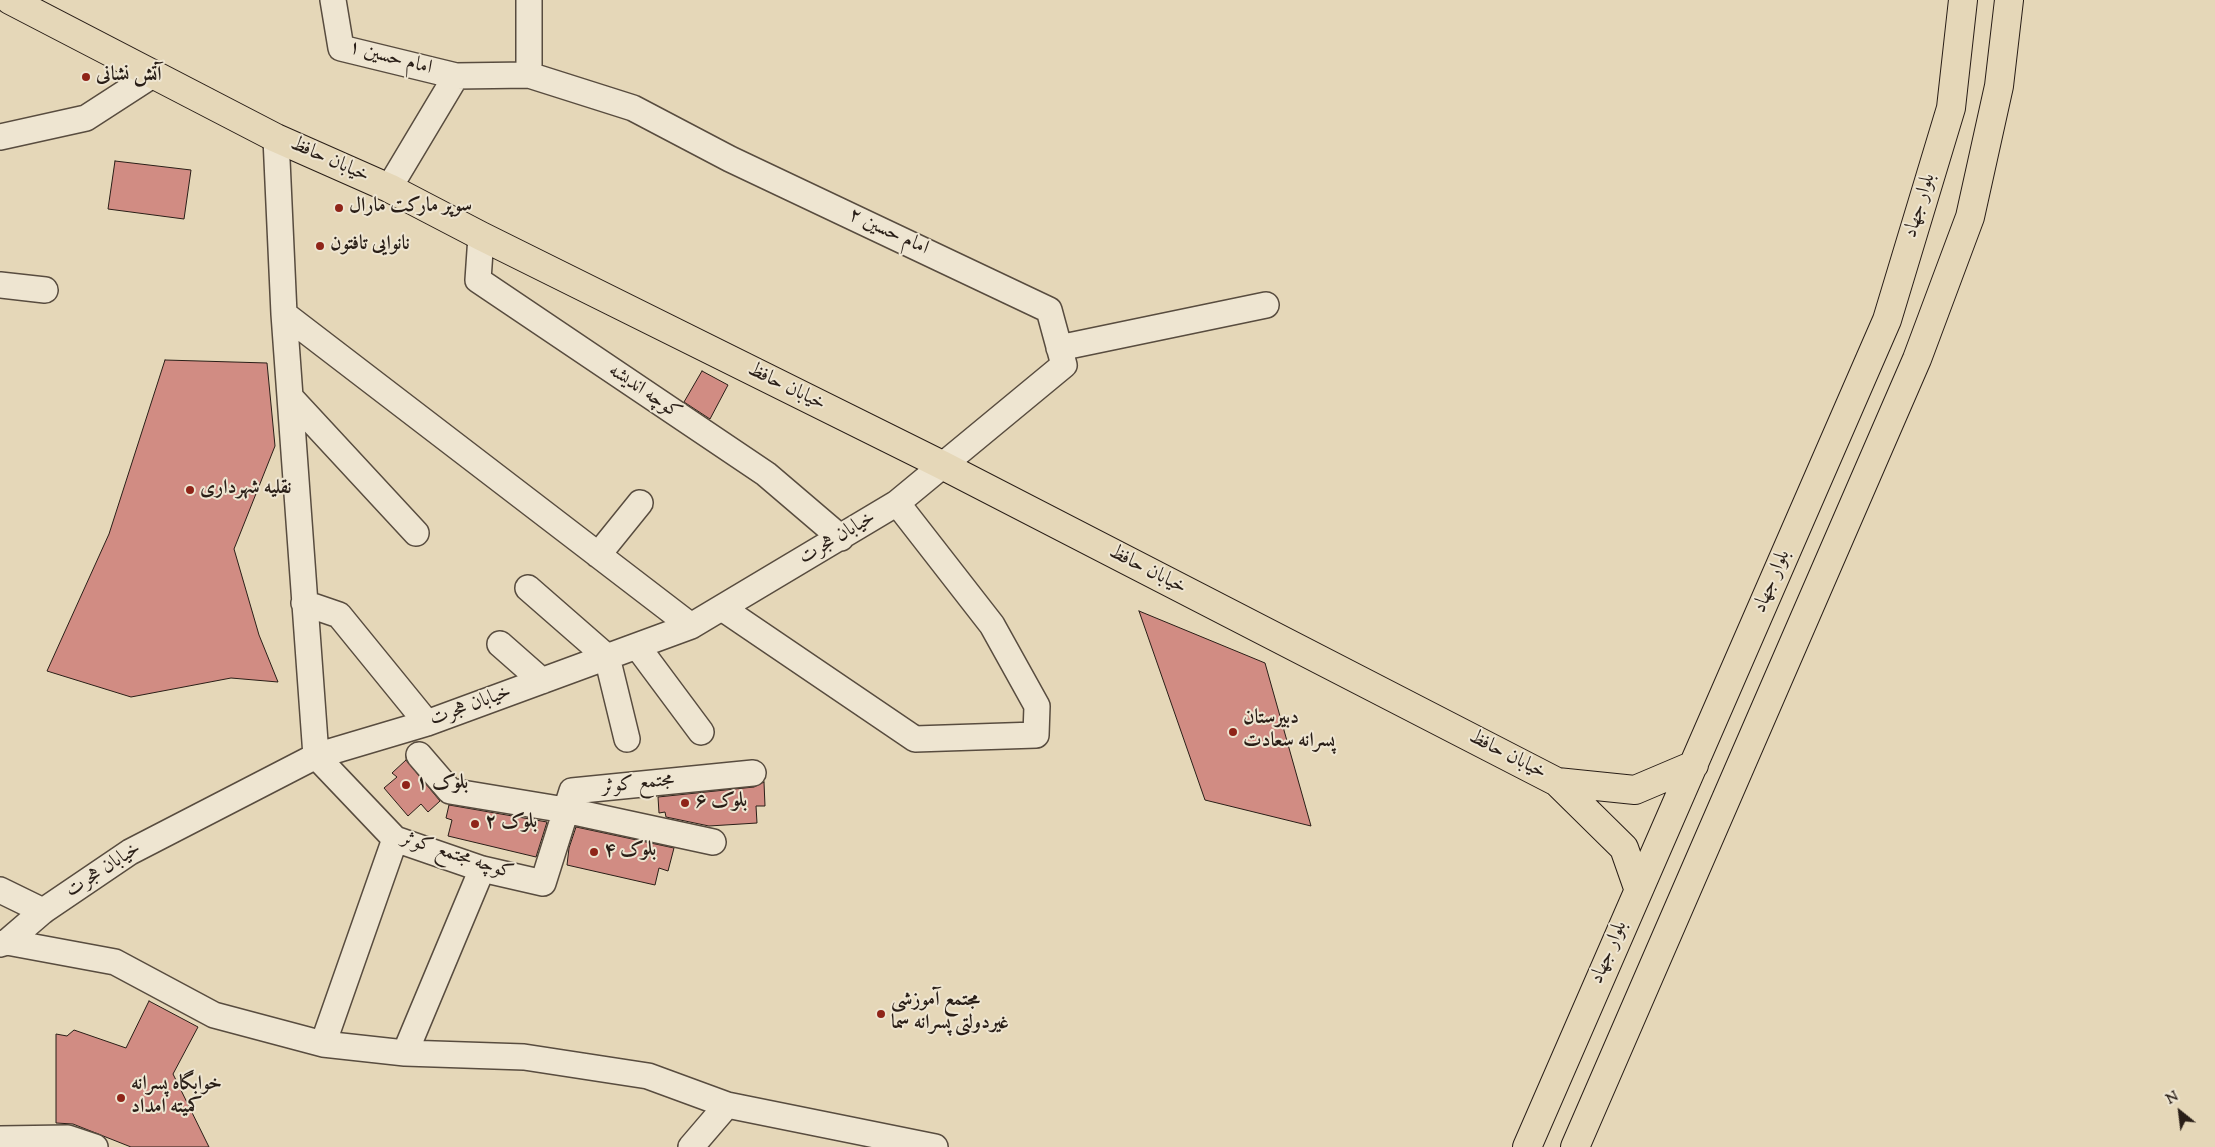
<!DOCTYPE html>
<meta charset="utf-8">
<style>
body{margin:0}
#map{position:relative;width:2215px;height:1147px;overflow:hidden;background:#e5d7b8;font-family:"Sorts Mill Goudy",serif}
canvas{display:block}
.north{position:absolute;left:2155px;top:1087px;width:50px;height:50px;-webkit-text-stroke:4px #eee5d1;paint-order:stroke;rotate:331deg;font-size:14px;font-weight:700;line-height:20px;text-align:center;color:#291e17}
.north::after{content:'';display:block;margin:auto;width:18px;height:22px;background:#291e17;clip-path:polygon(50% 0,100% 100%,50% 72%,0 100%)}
</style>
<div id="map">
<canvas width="2215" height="1147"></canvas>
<div class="north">N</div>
</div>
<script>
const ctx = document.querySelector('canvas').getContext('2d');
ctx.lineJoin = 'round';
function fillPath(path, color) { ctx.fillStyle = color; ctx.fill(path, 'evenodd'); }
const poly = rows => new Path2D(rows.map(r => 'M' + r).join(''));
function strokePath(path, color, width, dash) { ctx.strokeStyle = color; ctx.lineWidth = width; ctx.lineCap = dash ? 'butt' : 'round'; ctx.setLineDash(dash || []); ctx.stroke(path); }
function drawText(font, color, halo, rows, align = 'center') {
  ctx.font = font + ' "Sorts Mill Goudy",Amiri,serif'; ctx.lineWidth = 4; ctx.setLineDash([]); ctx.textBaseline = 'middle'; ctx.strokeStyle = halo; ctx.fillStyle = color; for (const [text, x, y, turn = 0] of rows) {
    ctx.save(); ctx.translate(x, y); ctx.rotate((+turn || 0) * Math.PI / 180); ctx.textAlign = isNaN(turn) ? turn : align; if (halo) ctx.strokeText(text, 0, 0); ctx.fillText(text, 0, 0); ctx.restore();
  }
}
const building = poly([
 [115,161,191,170,184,219,108,209,115,161],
 [165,360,267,363,275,446,234,549,259,635,278,682,231,678,131,697,47,671,109,534,165,360],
 [702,371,728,385,710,419,684,402,702,371],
 [1139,611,1265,663,1311,826,1205,800,1139,611],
 [406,760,440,801,428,812,421,804,408,816,384,788,397,777,392,773,406,760],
 [764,782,765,806,756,806,757,823,709,826,666,817,665,812,659,813,658,797,754,787,764,782],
 [449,805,547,822,536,857,448,836,452,820,446,818,449,805],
 [576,827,674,848,668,871,659,868,655,885,567,865,569,848,576,827],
 [149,1001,198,1027,173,1074,209,1147,131,1147,73,1124,56,1123,56,1034,67,1036,74,1030,126,1048,149,1001]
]);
const minor = poly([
 [333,0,341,48,456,76],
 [0,137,86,118,154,74],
 [276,138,284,314,316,756,395,839,482,869,543,883,572,791,753,773],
 [389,188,456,76,529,75,529,0],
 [481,236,478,280,766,474,841,538],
 [0,285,45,290],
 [284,314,691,626],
 [1059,348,1266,305],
 [290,397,416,533],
 [598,555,640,503],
 [528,588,607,657,627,739],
 [304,603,339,615,427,723],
 [722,608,915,739,1036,735,1037,706,992,625,897,503],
 [500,644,542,681],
 [637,646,701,732],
 [419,755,450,791,565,810,713,842],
 [0,890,43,911],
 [7,942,115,962,214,1015,323,1044,405,1053,524,1057,648,1076,727,1105,935,1147],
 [0,944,7,942,43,911,130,852,316,756,427,723,691,626,897,503,1064,365,1049,310,730,159,633,108,529,75],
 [323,1044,395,839],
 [405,1053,482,869],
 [0,1139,68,1138,95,1147],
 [691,1147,727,1105]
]);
const major = poly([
 [10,0,276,138,389,188,481,236,942,465,1557,782,1624,848,1638,888],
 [1557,782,1635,790,1694,765],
 [1527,1147,1887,320,1951,108,1963,0],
 [1575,1147,1917,359,1970,217,1999,86,2009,0]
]);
const markers = [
 [86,77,5,"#8f2418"],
 [339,208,5,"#8f2418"],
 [320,246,5,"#8f2418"],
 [190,490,5,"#8f2418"],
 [1233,732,5,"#8f2418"],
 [406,785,5,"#8f2418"],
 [685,803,5,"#8f2418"],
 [475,824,5,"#8f2418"],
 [594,852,5,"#8f2418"],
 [881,1014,5,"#8f2418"],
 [121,1098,5,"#8f2418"]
];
const streetNames = [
 ["امام حسین ۱",390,59,15],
 ["خیابان حافظ",329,161,24],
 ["بلوار جهاد",1921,206,-73],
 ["امام حسین ۲",888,233,25],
 ["خیابان حافظ",786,388,26],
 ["کوچه اندیشه",644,393,34],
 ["خیابان هجرت",838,539,-31],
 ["خیابان حافظ",1147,571,27],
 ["بلوار جهاد",1773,582,-67],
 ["خیابان هجرت",471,707,-20],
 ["خیابان حافظ",1507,756,27],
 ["مجتمع کوثر",638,785,-6],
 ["کوچه مجتمع کوثر",457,857,18],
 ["خیابان هجرت",104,871,-33],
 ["بلوار جهاد",1610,953,-67]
];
const poiNames = [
 ["آتش نشانی",96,77],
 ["سوپر مارکت مارال",349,208],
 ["نانوایی تافتون",330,246],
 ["نقلیه شهرداری",200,490],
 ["دبیرستان",1243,720],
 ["پسرانه سعادت",1243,743],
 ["بلوک ۱",416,785],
 ["بلوک ۶",695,803],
 ["بلوک ۲",485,824],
 ["بلوک ۴",604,852],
 ["مجتمع آموزشی",891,1002],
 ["غیردولتی پسرانه سما",891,1025],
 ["خوابگاه پسرانه",131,1086],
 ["کمیته امداد",131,1109]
];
fillPath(building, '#d18c83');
strokePath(building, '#291e17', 1);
strokePath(minor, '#584c3f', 28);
strokePath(major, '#291e17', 30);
strokePath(minor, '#eee5d1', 25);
strokePath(major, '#e5d7b8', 28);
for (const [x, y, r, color] of markers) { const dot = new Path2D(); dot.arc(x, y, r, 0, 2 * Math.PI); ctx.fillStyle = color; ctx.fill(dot); strokePath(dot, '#eee5d1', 2); }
drawText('20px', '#291e17', '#eee5d1', streetNames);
drawText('bold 20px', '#291e17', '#eee5d1', poiNames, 'left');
</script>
